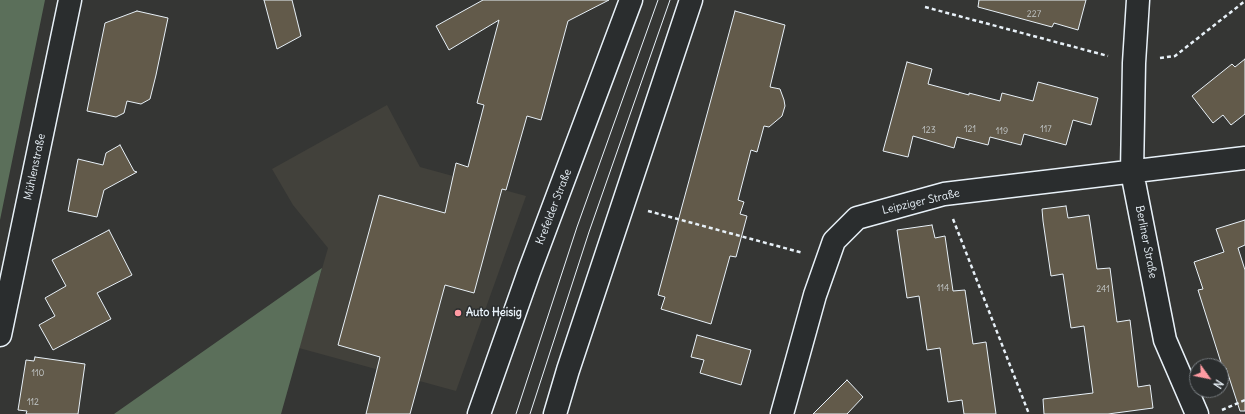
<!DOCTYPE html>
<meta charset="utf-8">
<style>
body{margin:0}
#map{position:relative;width:1245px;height:414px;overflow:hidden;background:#353634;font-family:Delius,sans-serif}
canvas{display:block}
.north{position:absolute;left:1189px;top:358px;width:40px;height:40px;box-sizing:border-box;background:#2a2d2e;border:1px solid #767b7f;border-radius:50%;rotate:123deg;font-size:11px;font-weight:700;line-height:16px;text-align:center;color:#e8f1f8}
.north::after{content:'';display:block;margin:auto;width:14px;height:18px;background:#ff9aa2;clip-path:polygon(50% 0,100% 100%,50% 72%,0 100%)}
</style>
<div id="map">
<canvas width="1245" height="414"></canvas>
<div class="north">N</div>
</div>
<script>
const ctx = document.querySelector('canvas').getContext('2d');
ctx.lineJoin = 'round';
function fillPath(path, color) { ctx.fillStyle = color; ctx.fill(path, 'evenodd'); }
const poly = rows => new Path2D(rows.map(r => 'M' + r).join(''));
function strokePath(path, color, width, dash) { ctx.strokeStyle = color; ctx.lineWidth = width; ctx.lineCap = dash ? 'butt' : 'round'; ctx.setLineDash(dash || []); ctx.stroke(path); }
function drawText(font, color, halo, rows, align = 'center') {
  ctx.font = font + ' Delius,sans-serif'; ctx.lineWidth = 3; ctx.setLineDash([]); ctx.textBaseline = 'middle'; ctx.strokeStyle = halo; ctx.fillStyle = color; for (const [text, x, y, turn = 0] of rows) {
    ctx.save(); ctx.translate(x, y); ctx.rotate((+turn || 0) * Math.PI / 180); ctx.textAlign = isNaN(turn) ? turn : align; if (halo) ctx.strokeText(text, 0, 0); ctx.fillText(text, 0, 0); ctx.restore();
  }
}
const built = poly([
 [387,105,420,167,526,196,456,391,299,348,328,248,293,205,272,169]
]);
const green = poly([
 [0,0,45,0,0,220],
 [322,268,281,414,114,414]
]);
const building = poly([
 [264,0,292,0,301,36,277,49,264,0],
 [483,0,609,0,568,21,541,120,527,116,506,190,502,189,474,293,445,285,410,414,366,414,380,357,338,345,379,195,445,213,456,163,468,167,484,105,477,103,499,20,449,50,436,26,483,0],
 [979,0,1086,0,1078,30,1054,23,1052,27,978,7,979,0],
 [137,11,168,18,156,75,150,99,141,104,127,101,124,113,116,117,87,111,105,23,137,11],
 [735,11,785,25,770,87,780,89,784,100,785,106,782,116,769,127,764,126,757,152,751,150,738,200,744,202,740,214,747,216,736,257,730,256,711,324,661,309,665,297,658,295,735,11],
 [1245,59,1245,114,1231,125,1223,115,1213,123,1192,96,1232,64,1235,67,1245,59],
 [907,62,932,69,928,84,969,95,969,93,1000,101,1002,93,1033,101,1038,82,1098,98,1091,125,1073,120,1066,145,1024,134,1021,145,990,137,988,145,957,137,954,148,913,136,908,157,883,151,907,62],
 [120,145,134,171,137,172,104,190,97,217,68,211,78,159,103,165,106,153,120,145],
 [1066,206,1068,218,1089,215,1097,269,1110,268,1117,322,1130,320,1138,387,1150,385,1153,408,1108,414,1044,414,1043,399,1093,393,1084,326,1071,328,1063,274,1051,276,1043,221,1042,209,1066,206],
 [1245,220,1245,245,1238,248,1245,270,1245,411,1240,411,1226,368,1223,369,1198,290,1203,289,1194,262,1224,252,1216,229,1245,220],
 [932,225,935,238,945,236,953,291,965,290,973,344,986,342,996,414,964,414,962,400,948,402,940,348,927,350,919,296,907,298,897,230,932,225],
 [109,230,132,275,97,293,111,319,53,350,39,325,55,316,45,298,66,286,52,260,109,230],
 [697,335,751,350,741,385,700,373,704,360,691,357,697,335],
 [35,357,85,364,78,414,26,414,27,411,18,410,26,360,34,361,35,357],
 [847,380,863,397,847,414,813,414,847,380]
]);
const path = poly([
 [925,7,1108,56],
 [1160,58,1175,56,1245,1],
 [648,211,803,253],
 [953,219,1029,414],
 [1222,410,1245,400]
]);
const street = poly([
 [1138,0,1134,63,1132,172,1165,340,1197,414],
 [0,335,70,0],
 [782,414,815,295,834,241,857,218,944,194,1245,158]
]);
const secondary = poly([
 [479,414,529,272,631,0],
 [555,414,568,370,691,0]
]);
const tram = poly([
 [516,414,577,227,658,0],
 [530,414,589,232,670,0]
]);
const markers = [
 [458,313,4,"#ff9aa2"]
];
const numberNames = [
 ["227",1034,14],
 ["121",970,129],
 ["117",1046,129],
 ["123",929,130],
 ["119",1002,131],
 ["114",943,288],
 ["241",1103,289],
 ["110",38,373],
 ["112",33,402]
];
const streetNames = [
 ["Mühlenstraße",35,167,-78],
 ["Leipziger Straße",921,202,-13],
 ["Krefelder Straße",554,207,-69],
 ["Berliner Straße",1146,242,79]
];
const poiNames = [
 ["Auto Heisig",466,313]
];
fillPath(built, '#42413b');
fillPath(green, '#5b6f5a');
fillPath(building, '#625a4a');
strokePath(building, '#e8f1f8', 1);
strokePath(street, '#e8f1f8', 25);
strokePath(secondary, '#e8f1f8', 25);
strokePath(path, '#e8f1f8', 2.5, [4, 3]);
strokePath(street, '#2a2d2e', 22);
strokePath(secondary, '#2a2d2e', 22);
strokePath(tram, '#e8f1f8', 1);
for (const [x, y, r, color] of markers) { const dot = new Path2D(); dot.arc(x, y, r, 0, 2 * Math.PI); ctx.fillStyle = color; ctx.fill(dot); strokePath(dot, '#2a2d2e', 1.5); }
drawText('9px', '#c6cbcc', null, numberNames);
drawText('11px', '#e8f1f8', '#2a2d2e', streetNames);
drawText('bold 11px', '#e8f1f8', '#2a2d2e', poiNames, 'left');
</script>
